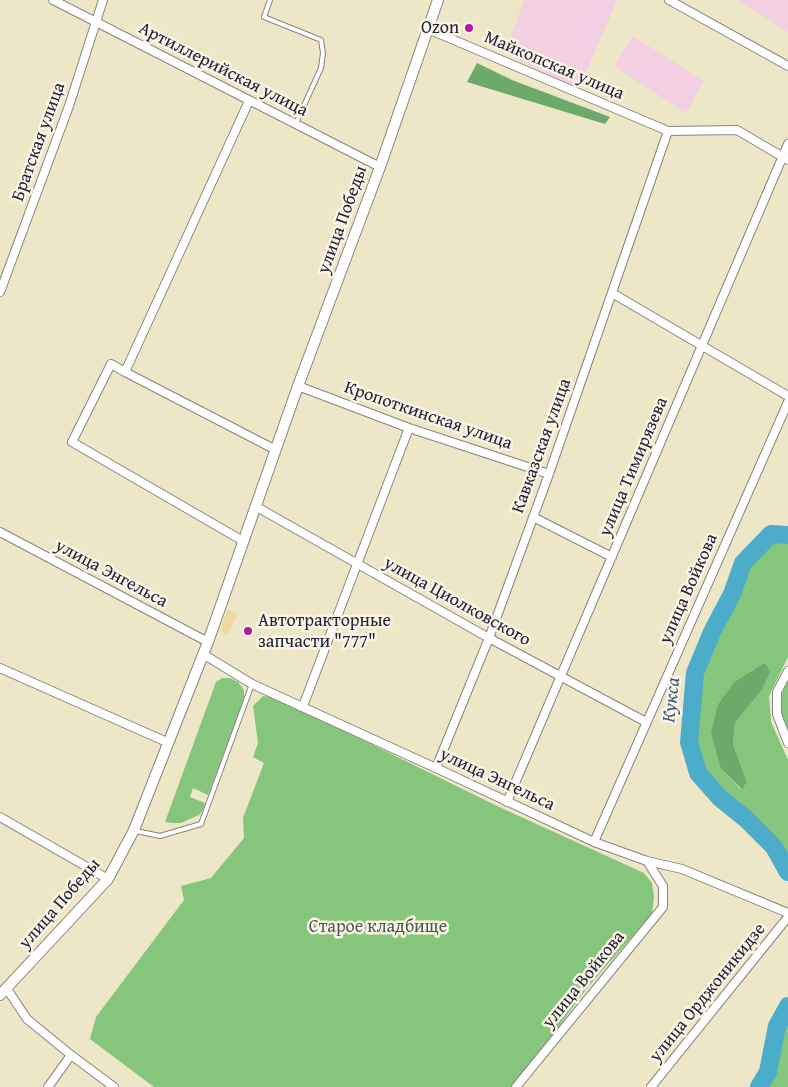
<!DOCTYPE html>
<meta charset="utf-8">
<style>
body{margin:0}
canvas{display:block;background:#ede6c7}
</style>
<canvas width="788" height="1087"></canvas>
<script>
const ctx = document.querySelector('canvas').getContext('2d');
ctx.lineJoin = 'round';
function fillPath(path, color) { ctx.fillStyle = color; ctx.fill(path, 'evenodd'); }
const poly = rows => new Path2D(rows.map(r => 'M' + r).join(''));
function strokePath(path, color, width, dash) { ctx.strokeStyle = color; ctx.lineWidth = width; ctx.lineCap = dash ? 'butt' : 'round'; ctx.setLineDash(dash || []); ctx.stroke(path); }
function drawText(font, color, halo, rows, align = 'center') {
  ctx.font = font + ' "Gentium Book Plus",serif'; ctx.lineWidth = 5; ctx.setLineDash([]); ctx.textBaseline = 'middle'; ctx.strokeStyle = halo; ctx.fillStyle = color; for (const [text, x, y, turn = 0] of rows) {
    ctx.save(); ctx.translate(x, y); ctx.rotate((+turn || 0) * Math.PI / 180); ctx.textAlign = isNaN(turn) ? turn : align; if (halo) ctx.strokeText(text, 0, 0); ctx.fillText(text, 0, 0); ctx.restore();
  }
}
const built = poly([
 [524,0,617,0,579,89,553,78,505,52],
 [737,0,788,0,788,32,772,23,772,21],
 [633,36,704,81,686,113,614,66]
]);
const green = poly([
 [771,539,788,540,788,657,769,696,771,722,788,760,788,860,785,853,773,838,745,813,721,795,703,771,695,745,694,723,701,672,749,564],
 [765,664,761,691,735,723,733,744,747,782,741,789,721,769,718,704,734,682],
 [222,678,230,678,238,682,244,690,244,701,208,795,193,788,190,797,205,803,203,810,199,815,181,823,172,823,165,822,216,682],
 [788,680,788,735,781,712,782,694],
 [263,696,276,697,497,806,644,873,652,883,654,897,652,914,587,988,527,1070,512,1087,154,1087,90,1039,96,1017,184,900,181,886,211,878,244,838,243,818,264,763,253,757,258,743,253,706],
 [788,1015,788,1087,762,1087,771,1073,780,1028]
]);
const forest = poly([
 [477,63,512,80,610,117,605,124,467,82],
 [765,663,770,672,761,691,735,723,733,744,747,782,742,789,721,769,711,733,718,704,734,682]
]);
const sand = poly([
 [227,609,238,614,227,635,221,630]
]);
const river = poly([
 [788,535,771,534,743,563,732,594,712,632,695,673,689,742,698,773,720,798,746,819,774,847,788,872],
 [759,1087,768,1072,777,1026,788,1006]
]);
const service = poly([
 [270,0,264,17,321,40,323,53,321,68,296,123],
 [136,831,160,836,201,824,252,684]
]);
const minor = poly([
 [53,0,380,167],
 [669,0,788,66],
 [428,29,668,131,737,130,788,160],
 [0,292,69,106,103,0],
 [612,293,788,396],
 [125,372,276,450],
 [298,386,409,428,549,474],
 [255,506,489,638,646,722],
 [533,517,612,557],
 [0,532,208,642],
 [243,541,72,442,111,364,125,372,249,101],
 [203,654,252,684,436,768,594,842,647,861,682,869,788,913],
 [0,668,169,743],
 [788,671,777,692,777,714,788,743],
 [303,706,409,428],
 [436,768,489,638,549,474,668,131],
 [507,802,788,144],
 [0,817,108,879],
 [594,842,788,402],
 [7,989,27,1019,71,1055,114,1087],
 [48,1087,71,1055],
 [516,1087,663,907,663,886,647,861],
 [651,1087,788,917]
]);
const tertiary = poly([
 [0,995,108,879,134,830,208,642,298,386,380,167,438,0]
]);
const markers = [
 [469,28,5,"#b5179e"],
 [248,631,5,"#b5179e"]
];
const poiNames = [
 ["Ozon",459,28],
 ["Автотракторные",258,621,"left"],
 ["запчасти \"777\"",258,642,"left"]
];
const streetNames = [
 ["Майкопская улица",554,66,23],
 ["Артиллерийская улица",223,70,27],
 ["Братская улица",39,142,-70],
 ["улица Победы",343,220,-70],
 ["Кропоткинская улица",428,416,19],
 ["Кавказская улица",542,446,-70],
 ["улица Тимирязева",634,467,-67],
 ["улица Энгельса",111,574,28],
 ["улица Войкова",689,589,-66],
 ["улица Циолковского",457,602,29],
 ["улица Энгельса",497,780,25],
 ["улица Победы",60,904,-49],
 ["улица Войкова",584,980,-51],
 ["улица Орджоникидзе",708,993,-51]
];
const parkNames = [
 ["Старое кладбище",378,927]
];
const waterNames = [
 ["Кукса",672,700,-84]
];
fillPath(built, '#f2d0e2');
fillPath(green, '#86c57c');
fillPath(forest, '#6caa6c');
fillPath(sand, '#eeda9e');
strokePath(river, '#4cadcb', 18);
strokePath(service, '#888481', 6);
strokePath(minor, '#888481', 10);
strokePath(tertiary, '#888481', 12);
strokePath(service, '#fff', 4);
strokePath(minor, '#fff', 8);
strokePath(tertiary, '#fff', 10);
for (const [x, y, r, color] of markers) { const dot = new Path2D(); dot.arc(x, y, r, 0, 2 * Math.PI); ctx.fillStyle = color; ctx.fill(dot); strokePath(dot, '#fcf5e5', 2); }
drawText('18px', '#22223b', '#fcf5e5', poiNames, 'right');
drawText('18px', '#22223b', '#fcf5e5', streetNames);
drawText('18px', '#455b52', '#fcf5e5', parkNames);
drawText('italic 19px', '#335a75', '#fcf5e5', waterNames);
</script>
